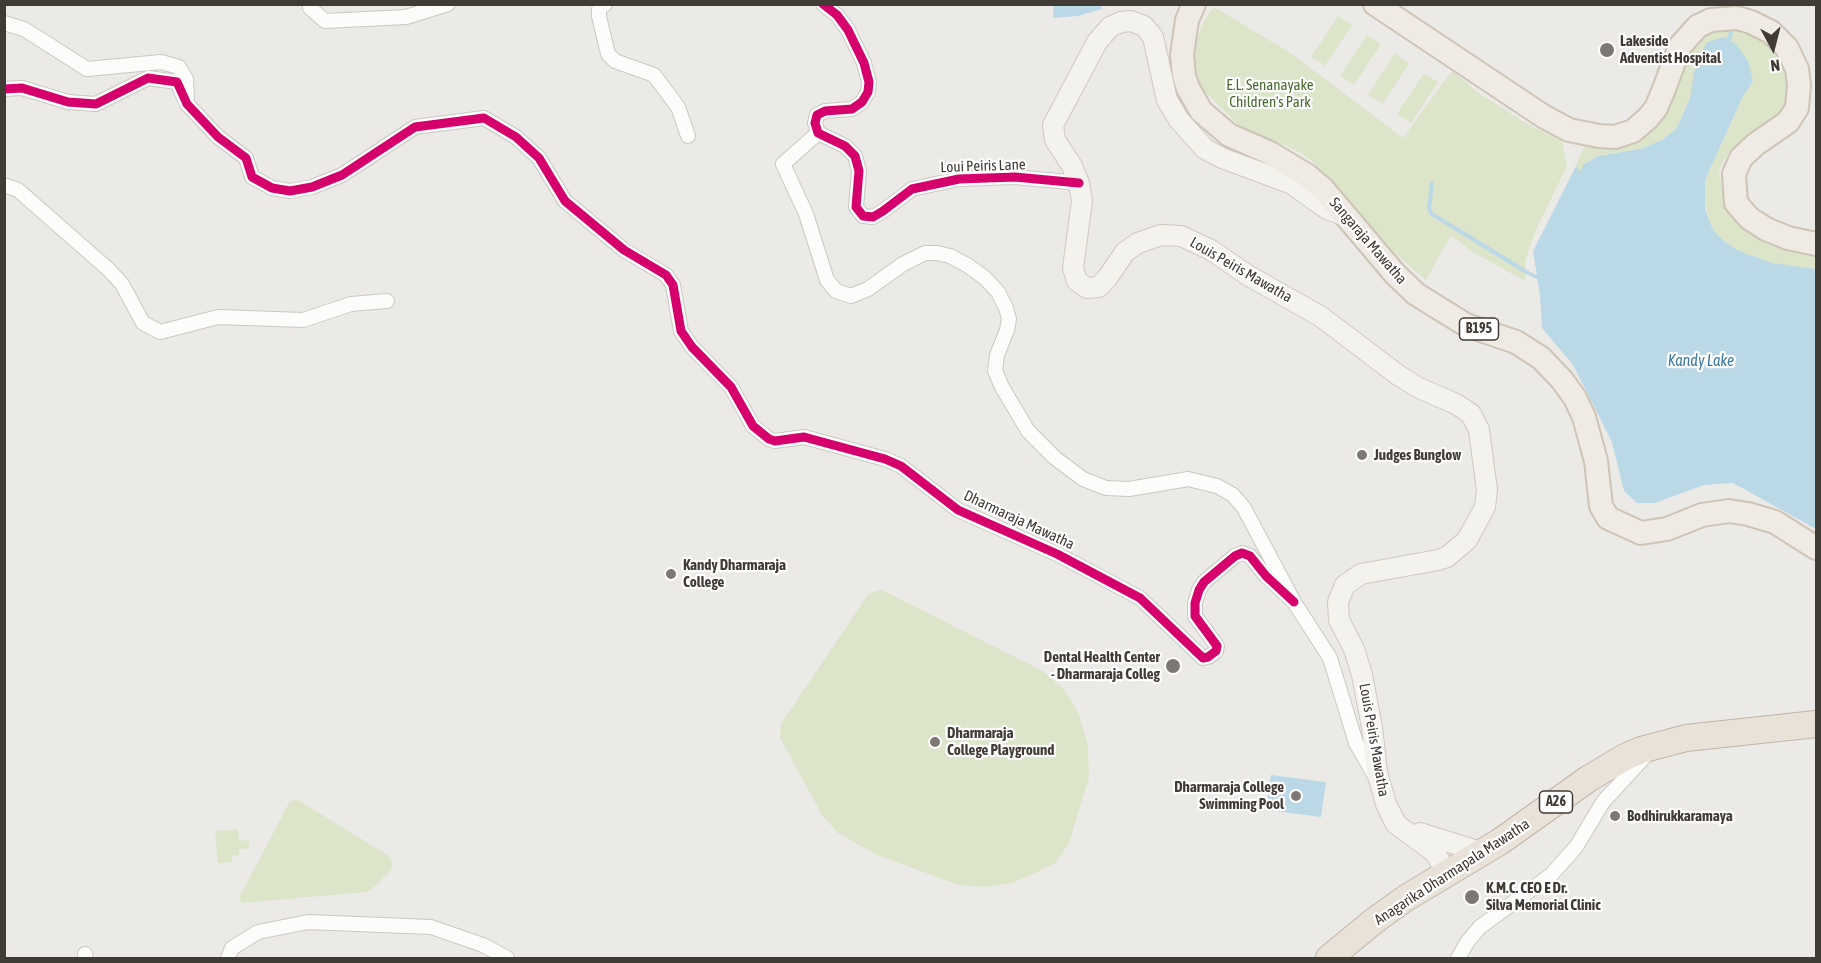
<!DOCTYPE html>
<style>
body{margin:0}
#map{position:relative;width:1821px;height:963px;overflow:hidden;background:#eceae7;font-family:"Asap Condensed",sans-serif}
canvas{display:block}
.frame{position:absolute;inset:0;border:6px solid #413b35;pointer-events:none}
.north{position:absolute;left:1743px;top:18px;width:60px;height:60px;-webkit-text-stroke:4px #fff;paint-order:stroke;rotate:173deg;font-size:16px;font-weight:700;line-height:24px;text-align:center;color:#413b35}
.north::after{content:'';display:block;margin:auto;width:21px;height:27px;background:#413b35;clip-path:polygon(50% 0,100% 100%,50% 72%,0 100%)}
</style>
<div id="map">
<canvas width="1821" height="963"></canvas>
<div class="frame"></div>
<div class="north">N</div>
</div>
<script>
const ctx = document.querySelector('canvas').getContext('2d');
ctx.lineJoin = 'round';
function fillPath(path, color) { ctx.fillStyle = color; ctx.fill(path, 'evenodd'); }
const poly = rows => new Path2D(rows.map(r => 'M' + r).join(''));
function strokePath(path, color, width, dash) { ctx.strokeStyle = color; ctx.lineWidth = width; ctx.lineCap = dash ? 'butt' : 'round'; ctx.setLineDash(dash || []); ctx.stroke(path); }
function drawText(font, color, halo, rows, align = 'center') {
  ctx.font = font + ' "Asap Condensed",sans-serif'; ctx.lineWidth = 4.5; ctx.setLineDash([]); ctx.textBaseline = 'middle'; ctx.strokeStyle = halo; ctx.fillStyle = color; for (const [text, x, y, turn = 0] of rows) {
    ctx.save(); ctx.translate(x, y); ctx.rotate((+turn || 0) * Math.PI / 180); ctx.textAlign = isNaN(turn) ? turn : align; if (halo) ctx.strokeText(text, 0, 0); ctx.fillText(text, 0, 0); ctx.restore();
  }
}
const green = poly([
 [1214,7,1292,54,1403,138,1452,71,1480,94,1531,126,1562,141,1567,166,1535,232,1525,261,1525,281,1471,251,1451,235,1426,280,1384,244,1346,197,1315,164,1304,155,1287,146,1246,132,1205,92,1196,75,1194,63,1198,36,1204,21],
 [1338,16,1352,25,1325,66,1311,57],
 [1722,23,1765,38,1785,59,1793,96,1780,115,1749,136,1731,150,1723,162,1719,172,1725,203,1816,252,1816,269,1772,263,1739,251,1725,242,1713,230,1709,220,1704,199,1705,180,1742,98,1753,81,1731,40,1724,37,1694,81,1690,98,1677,128,1662,140,1640,149,1598,156,1589,160,1581,173,1576,166,1587,140,1634,140,1695,37],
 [1367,35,1381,44,1354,85,1340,76],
 [1395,53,1409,63,1383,104,1368,95],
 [1424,73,1438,82,1411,123,1397,114],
 [882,590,1041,670,1064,689,1079,714,1088,746,1089,777,1069,843,1056,863,1013,883,985,887,959,885,877,855,838,833,822,815,780,738,781,724,869,593],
 [298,800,389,856,392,864,391,870,374,887,366,892,242,903,239,898,290,801],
 [238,829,239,841,249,840,249,848,239,849,239,855,232,856,232,862,218,863,215,831]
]);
const water = poly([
 [1054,5,1100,5,1102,9,1078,16,1053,18],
 [1724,37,1736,44,1748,61,1753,81,1742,98,1705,180,1705,209,1713,230,1725,242,1739,251,1772,263,1816,269,1816,529,1733,483,1704,485,1655,503,1637,503,1624,491,1612,442,1573,365,1542,328,1540,295,1533,251,1576,166,1581,172,1583,165,1598,156,1640,149,1662,140,1677,128,1690,98,1696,62,1703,49,1708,42],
 [1271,775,1326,782,1321,817,1266,810]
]);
const stream = poly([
 [1729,39,1731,33],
 [1432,183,1429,209,1432,214,1528,273,1537,277]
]);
const street = poly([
 [310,4,310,8,325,21,406,17,448,4],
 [605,4,599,9,599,16,608,54,615,61,654,75,678,107,688,136],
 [823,4,837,15,848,30,864,63,869,82,868,92,862,102,852,109,825,111,817,115,815,123,818,133,845,146,855,156,859,171,856,207,863,216,873,217,883,211,912,189,959,179,1015,177,1079,183],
 [4,23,24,29,87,69,161,62,179,67,186,79,187,99],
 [4,89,22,88,68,102,96,104,148,78,177,82,187,104,218,137,246,158,252,177,272,188,290,191,312,187,342,175,415,127,484,118,516,137,539,158,565,201,624,250,666,275,673,285,681,331,692,347,731,387,753,426,769,439,775,441,804,437,885,459,901,466,958,510,1057,554,1140,598,1203,658,1208,657,1216,651,1217,646,1195,616,1195,603,1199,590,1204,582,1235,556,1242,553,1250,556,1266,576,1294,602],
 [818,133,783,164,806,214,827,280,836,291,851,296,868,289,903,264,925,253,937,253,950,256,967,265,985,278,998,292,1006,308,1009,319,1007,330,997,355,995,371,1002,387,1028,431,1055,458,1083,479,1106,488,1129,489,1188,479,1217,486,1233,495,1244,508,1294,602,1330,658,1356,743,1375,776],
 [4,185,18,190,108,269,122,284,143,323,160,332,218,317,303,320,351,304,387,301],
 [85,954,86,958],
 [228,958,232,948,258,932,308,922,431,927,483,945,507,958],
 [1458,958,1468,941,1480,927,1551,875,1576,847,1603,802,1648,753]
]);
const secondary = poly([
 [1346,216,1327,209,1292,184,1222,158,1205,149,1179,120,1167,100,1153,37,1144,26,1131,21,1121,22,1110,27,1097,42,1053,125,1055,140,1072,166,1079,183,1082,201,1073,268,1077,281,1087,288,1099,287,1108,277,1125,252,1138,243,1161,235,1181,236,1211,250,1249,276,1320,316,1398,375,1419,388,1456,404,1471,414,1479,430,1487,490,1485,507,1467,540,1447,557,1438,560,1361,574,1345,585,1338,602,1339,620,1354,649,1362,675,1372,727,1377,772,1386,804,1396,824,1434,852,1447,872],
 [1420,833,1481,852]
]);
const primary = poly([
 [1194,4,1187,20,1182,55,1184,76,1188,88,1201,111,1229,135,1270,153,1308,176,1323,189,1395,274,1416,294,1466,325,1516,342,1541,358,1562,380,1575,398,1584,417,1596,461,1601,506,1608,518,1641,533,1667,529,1702,515,1729,511,1748,514,1775,522,1816,548],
 [1375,4,1543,116,1569,130,1599,136,1615,137,1633,131,1648,118,1656,108,1664,89,1680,46,1698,26,1711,20,1737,18,1751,22,1771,32,1787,48,1797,69,1799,85,1797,108,1788,122,1756,144,1741,158,1734,174,1736,203,1749,218,1766,229,1788,238,1816,244]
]);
const highway = poly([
 [1329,958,1374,921,1406,898,1501,841,1588,779,1625,757,1641,750,1686,738,1816,724]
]);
const cycleway = poly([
 [823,4,837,15,848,30,864,63,869,82,868,92,862,102,852,109,825,111,817,115,815,123,818,133,845,146,855,156,859,171,856,207,863,216,873,217,883,211,912,189,959,179,1015,177,1079,183],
 [4,89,22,88,68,102,96,104,148,78,177,82,187,104,218,137,246,158,252,177,272,188,290,191,312,187,342,175,415,127,484,118,516,137,539,158,565,201,624,250,666,275,673,285,681,331,692,347,731,387,753,426,769,439,775,441,804,437,885,459,901,466,958,510,1057,554,1140,598,1203,658,1208,657,1216,651,1217,646,1195,616,1195,603,1199,590,1204,582,1235,556,1242,553,1250,556,1266,576,1294,602]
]);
const markers = [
 [1607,50,8,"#7d7873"],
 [1362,455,6,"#7d7873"],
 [671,574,6,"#7d7873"],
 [1173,666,8,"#7d7873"],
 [935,742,6,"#7d7873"],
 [1296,796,6,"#7d7873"],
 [1615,816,6,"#7d7873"],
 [1472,897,8,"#7d7873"]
];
const shields = [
 [1479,329,39],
 [1556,802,33]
];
const shieldNames = [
 ["B195",1479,329],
 ["A26",1556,802]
];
const poiNames = [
 ["Lakeside",1620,41],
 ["Adventist Hospital",1620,58],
 ["Judges Bunglow",1374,455],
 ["Kandy Dharmaraja",683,565],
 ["College",683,582],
 ["Dental Health Center",1160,657,"right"],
 ["- Dharmaraja Colleg",1160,674,"right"],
 ["Dharmaraja",947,733],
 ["College Playground",947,750],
 ["Dharmaraja College",1284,787,"right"],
 ["Swimming Pool",1284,804,"right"],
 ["Bodhirukkaramaya",1627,816],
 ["K.M.C. CEO E Dr.",1486,888],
 ["Silva Memorial Clinic",1486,905]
];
const parkNames = [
 ["E.L. Senanayake",1270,85],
 ["Children's Park",1270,102]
];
const streetNames = [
 ["Loui Peiris Lane",983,166,-2],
 ["Sangaraja Mawatha",1368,241,49],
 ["Louis Peiris Mawatha",1241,270,30],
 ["Dharmaraja Mawatha",1019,520,25],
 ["Louis Peiris Mawatha",1374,740,80],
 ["Anagarika Dharmapala Mawatha",1452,872,-33]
];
const waterNames = [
 ["Kandy Lake",1701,361]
];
fillPath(green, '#dce4c9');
fillPath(water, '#bbd8e6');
strokePath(stream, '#bbd8e6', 4);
strokePath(street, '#cac8c5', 16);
strokePath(secondary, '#cdc9c1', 22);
strokePath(primary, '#cdc4b6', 26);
strokePath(highway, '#c1b5a5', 28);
strokePath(street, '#fcfcfb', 14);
strokePath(secondary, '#f4f2ed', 20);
strokePath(primary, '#efeae3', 22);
strokePath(highway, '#e8e2d9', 26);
strokePath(cycleway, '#d6006c', 9);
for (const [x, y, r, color] of markers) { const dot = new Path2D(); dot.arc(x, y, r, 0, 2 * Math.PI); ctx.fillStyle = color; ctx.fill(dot); strokePath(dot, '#fff', 2); }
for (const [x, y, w] of shields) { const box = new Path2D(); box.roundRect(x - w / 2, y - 11, w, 22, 4.5); ctx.fillStyle = '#fff'; ctx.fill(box); strokePath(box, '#413b35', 1.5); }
drawText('bold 14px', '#413b35', null, shieldNames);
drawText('bold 15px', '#413b35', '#fff', poiNames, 'left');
drawText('15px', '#4a6b2f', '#fff', parkNames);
drawText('15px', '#413b35', '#fff', streetNames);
drawText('italic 16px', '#3b7c9f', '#fff', waterNames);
</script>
